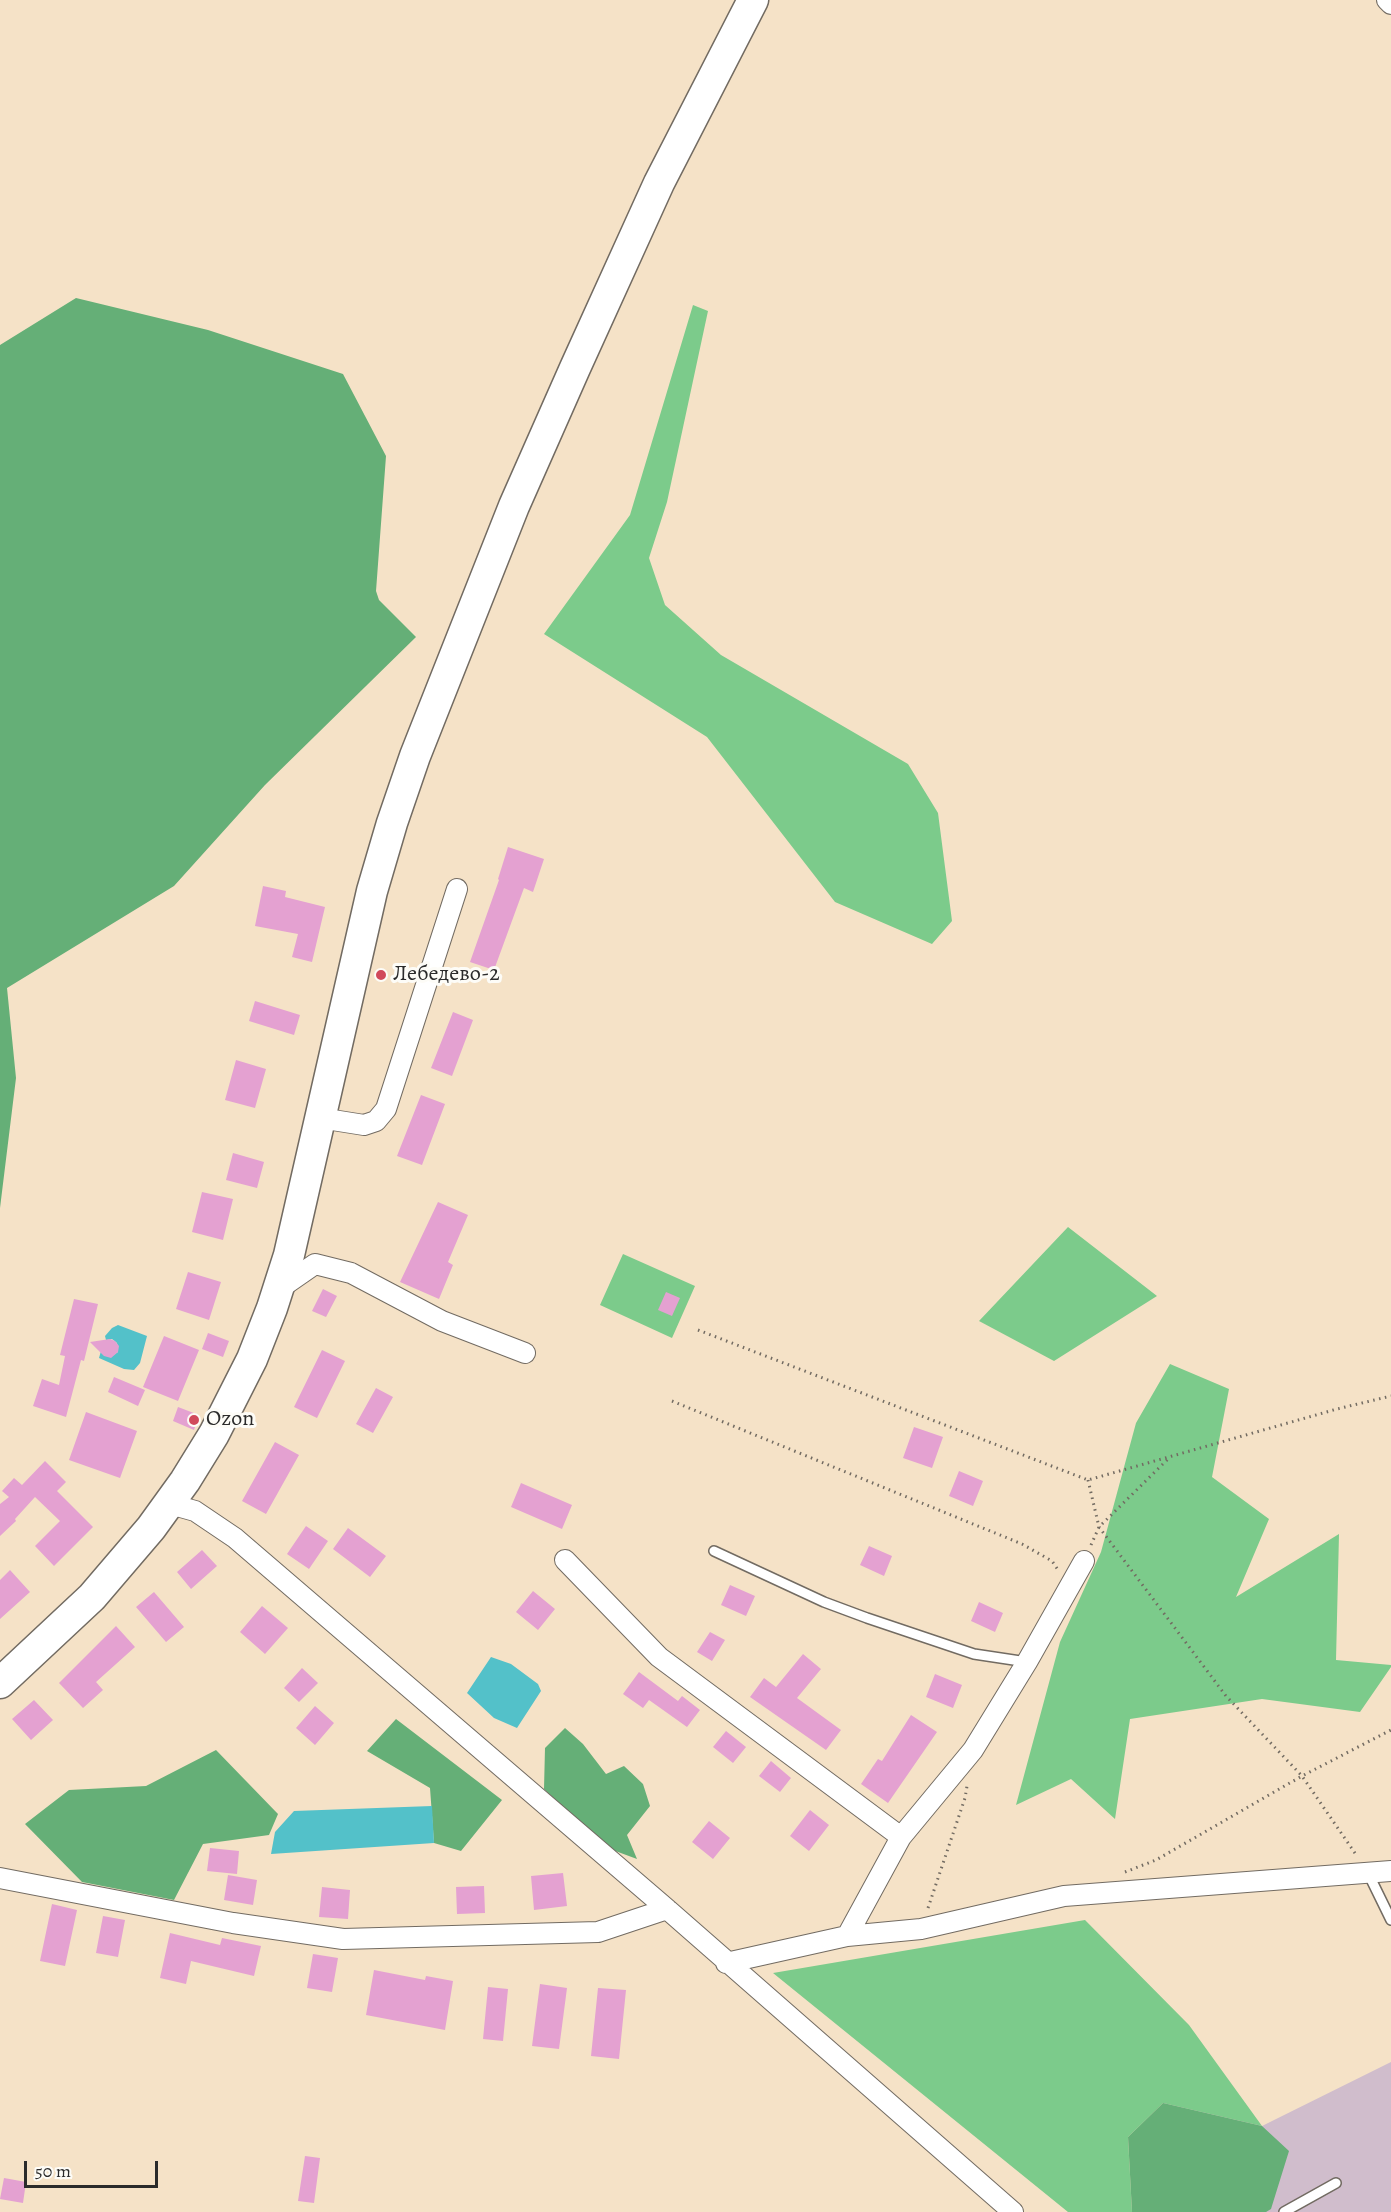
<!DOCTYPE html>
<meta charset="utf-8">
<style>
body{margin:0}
#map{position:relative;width:1391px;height:2212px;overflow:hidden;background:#f5e2c7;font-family:Alegreya,serif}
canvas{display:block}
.scale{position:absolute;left:24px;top:2161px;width:134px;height:27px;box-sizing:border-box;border:3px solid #2b2b2b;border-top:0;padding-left:8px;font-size:18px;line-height:21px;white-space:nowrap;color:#2b2b2b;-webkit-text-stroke:4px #fdfcf7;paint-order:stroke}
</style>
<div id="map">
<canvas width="1391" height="2212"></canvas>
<div class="scale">50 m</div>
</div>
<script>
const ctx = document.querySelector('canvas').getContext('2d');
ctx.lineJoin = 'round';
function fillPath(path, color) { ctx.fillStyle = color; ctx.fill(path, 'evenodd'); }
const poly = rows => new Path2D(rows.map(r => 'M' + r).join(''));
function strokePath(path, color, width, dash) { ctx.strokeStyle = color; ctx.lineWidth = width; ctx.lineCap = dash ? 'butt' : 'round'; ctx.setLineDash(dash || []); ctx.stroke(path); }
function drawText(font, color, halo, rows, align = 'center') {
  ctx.font = font + ' Alegreya,serif'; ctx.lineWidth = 6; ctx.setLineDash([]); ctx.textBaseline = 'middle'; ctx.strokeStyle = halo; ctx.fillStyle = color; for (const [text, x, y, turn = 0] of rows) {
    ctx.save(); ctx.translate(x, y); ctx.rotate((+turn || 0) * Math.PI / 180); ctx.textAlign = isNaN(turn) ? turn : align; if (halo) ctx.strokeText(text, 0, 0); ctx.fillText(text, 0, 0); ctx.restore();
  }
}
const industrial = poly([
 [1391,2062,1391,2212,1132,2212,1163,2103,1262,2126]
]);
const green = poly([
 [693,305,708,311,667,502,649,558,665,605,721,655,908,764,938,813,952,921,932,944,835,902,707,737,544,634,630,515],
 [1068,1227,1157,1296,1054,1361,979,1321],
 [623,1254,695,1286,672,1338,600,1305],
 [1170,1364,1229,1389,1212,1477,1269,1519,1236,1597,1339,1534,1336,1660,1391,1665,1391,1667,1360,1712,1262,1699,1130,1719,1115,1819,1071,1779,1016,1805,1060,1642,1101,1552,1136,1423],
 [1085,1920,1189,2025,1262,2126,1163,2103,1128,2137,1132,2212,1068,2212,773,1973]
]);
const forest = poly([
 [76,298,208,330,343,374,386,456,376,591,379,600,416,637,265,785,174,886,7,988,16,1078,0,1208,0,345],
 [396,1719,502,1800,461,1851,434,1843,430,1788,367,1751],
 [565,1728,583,1744,606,1774,624,1766,643,1784,650,1806,627,1835,637,1859,610,1849,582,1825,544,1789,545,1748],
 [216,1750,278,1814,269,1835,203,1844,174,1900,82,1882,25,1824,69,1790,146,1786],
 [1163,2103,1262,2126,1289,2151,1271,2209,1266,2212,1132,2212,1128,2137]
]);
const water = poly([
 [118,1325,147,1336,140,1363,134,1370,124,1369,99,1358,101,1351,110,1357,118,1352,117,1343,112,1339,106,1340,105,1336,112,1328],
 [491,1657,511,1664,538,1684,541,1691,517,1728,494,1718,467,1693],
 [432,1806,434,1843,271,1854,275,1832,294,1811]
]);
const building = poly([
 [508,847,544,859,533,892,524,888,494,970,470,962,499,880,498,879],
 [263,886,286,891,285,897,325,907,312,962,292,957,298,934,255,926],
 [255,1001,300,1015,294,1035,249,1021],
 [453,1012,473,1020,452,1076,431,1068],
 [236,1060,266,1069,255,1108,225,1100],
 [421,1095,445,1104,422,1165,397,1156],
 [233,1153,264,1162,257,1188,226,1180],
 [202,1192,233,1199,223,1240,192,1232],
 [438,1202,468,1215,448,1262,453,1265,439,1299,400,1282],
 [188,1272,221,1282,209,1320,176,1309],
 [323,1289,337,1296,326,1317,312,1311],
 [666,1292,680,1298,672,1316,658,1310],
 [74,1299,98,1304,84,1361,81,1360,66,1417,33,1406,42,1379,59,1385,65,1356,60,1355],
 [208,1333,229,1341,223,1357,202,1349],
 [164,1336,199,1350,178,1401,143,1387],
 [110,1339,115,1341,119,1346,118,1352,111,1358,104,1356,90,1342],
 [322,1350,345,1361,317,1418,294,1407],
 [114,1377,145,1390,138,1406,108,1392],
 [376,1388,393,1397,373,1433,356,1424],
 [178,1407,199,1415,194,1430,173,1421],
 [86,1412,137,1431,120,1478,69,1460],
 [914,1427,943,1437,932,1468,903,1458],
 [275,1442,299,1455,266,1514,242,1501],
 [45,1461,66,1482,57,1491,93,1527,54,1566,35,1546,60,1521,35,1497,15,1519,16,1521,0,1536,0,1504,9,1497,2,1491,14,1478,22,1485],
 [959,1471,983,1481,973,1506,949,1496],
 [521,1483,572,1505,562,1529,511,1507],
 [306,1526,328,1541,309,1569,287,1554],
 [348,1528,386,1556,370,1577,333,1549],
 [869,1546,892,1556,884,1576,860,1565],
 [202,1550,217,1566,191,1589,177,1572],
 [10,1570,30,1592,0,1619,0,1580],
 [730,1585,755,1596,746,1616,721,1605],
 [533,1591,555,1609,538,1630,516,1612],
 [154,1592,184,1627,166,1642,136,1607],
 [979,1602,1003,1613,995,1632,971,1621],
 [262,1606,288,1628,265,1654,240,1632],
 [116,1626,135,1647,96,1682,103,1690,83,1708,59,1683],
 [710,1632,725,1640,712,1661,697,1652],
 [803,1654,821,1669,797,1698,841,1730,826,1750,750,1697,764,1678,776,1687],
 [302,1668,318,1683,299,1702,284,1688],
 [639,1672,678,1701,682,1696,700,1710,687,1727,649,1700,643,1708,623,1694],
 [935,1674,962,1685,953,1708,926,1697],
 [34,1700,53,1720,31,1740,12,1719],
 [315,1706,334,1723,315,1745,296,1728],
 [911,1715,937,1732,888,1803,861,1784,878,1759,882,1761],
 [726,1731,746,1747,733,1763,713,1747],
 [771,1761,791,1778,780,1792,759,1776],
 [810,1810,829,1825,809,1851,790,1836],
 [709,1821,730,1838,713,1859,692,1842],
 [210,1848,239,1851,237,1874,207,1871],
 [563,1873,567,1906,534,1910,531,1876],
 [228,1875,257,1880,253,1905,224,1900],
 [484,1886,485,1913,457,1914,456,1887],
 [322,1887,350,1890,348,1919,319,1917],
 [52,1904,77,1910,65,1966,40,1961],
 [103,1916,125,1920,118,1957,96,1953],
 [170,1933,220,1945,222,1938,261,1946,254,1976,191,1961,186,1984,160,1978],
 [313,1954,338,1958,332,1992,307,1988],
 [374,1970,425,1980,426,1976,453,1981,445,2030,366,2015],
 [540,1984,567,1988,559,2049,532,2046],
 [488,1987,508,1989,503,2041,483,2039],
 [598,1988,626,1990,619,2059,591,2056],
 [305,2156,320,2158,314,2203,298,2201],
 [4,2178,26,2182,23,2203,0,2199]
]);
const path = poly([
 [698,1330,1088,1480,1337,1409,1391,1396],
 [672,1401,1022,1544,1052,1561,1058,1570],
 [1088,1480,1099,1527,1226,1696,1302,1776,1357,1856],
 [1091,1545,1099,1527,1168,1459],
 [1125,1872,1156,1860,1302,1776,1391,1730],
 [928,1908,965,1798,967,1786]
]);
const lane = poly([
 [714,1551,824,1602,867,1618,974,1654,1027,1662],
 [1368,1873,1391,1920],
 [1284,2212,1336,2183]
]);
const street = poly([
 [1387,0,1391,4],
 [320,1118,364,1125,376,1121,386,1109,457,889],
 [279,1289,315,1264,351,1273,442,1321,525,1353],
 [170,1504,195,1511,235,1538,667,1909,1013,2212],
 [565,1560,659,1657,901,1837],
 [0,1878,233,1923,343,1939,598,1932,667,1909],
 [847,1936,901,1837,973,1750,1027,1662,1084,1561],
 [726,1963,847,1936,921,1929,1064,1896,1391,1871]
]);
const primary = poly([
 [0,1683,92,1597,151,1528,185,1481,214,1434,252,1359,272,1308,289,1255,372,891,392,823,415,756,514,506,575,368,659,183,753,0]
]);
const markers = [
 [381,975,6,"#d1495b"],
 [194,1420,6,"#d1495b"]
];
const poiNames = [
 ["Лебедево-2",393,975],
 ["Ozon",206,1420]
];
fillPath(industrial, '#d0bdcc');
fillPath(green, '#7ccb8b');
fillPath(forest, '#65af77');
fillPath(water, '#53c1c9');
fillPath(building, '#e4a1d1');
strokePath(lane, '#726b62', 12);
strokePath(street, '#726b62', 22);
strokePath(primary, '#726b62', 33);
strokePath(path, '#726b62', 3, [1.5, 4.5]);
strokePath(lane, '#fff', 9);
strokePath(street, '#fff', 20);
strokePath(primary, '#fff', 30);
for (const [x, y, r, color] of markers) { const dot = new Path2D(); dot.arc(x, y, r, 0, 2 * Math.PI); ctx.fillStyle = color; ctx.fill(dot); strokePath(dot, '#fdfcf7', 2); }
drawText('22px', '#2b2b2b', '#fdfcf7', poiNames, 'left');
</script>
